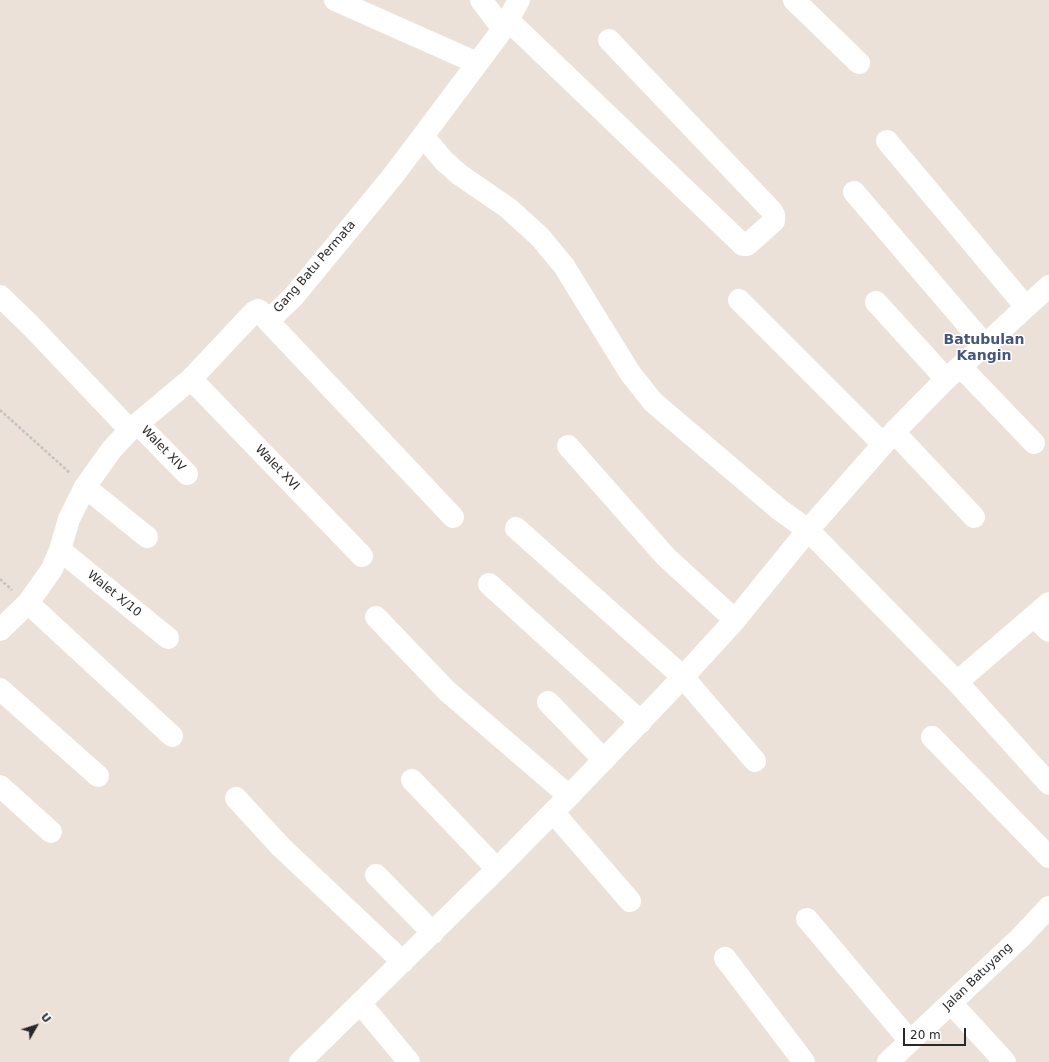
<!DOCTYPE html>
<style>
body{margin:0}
#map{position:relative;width:1049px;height:1062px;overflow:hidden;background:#ece1d8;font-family:"DejaVu Sans",sans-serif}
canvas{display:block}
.north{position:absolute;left:16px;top:1006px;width:40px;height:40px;-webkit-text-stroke:3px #fff;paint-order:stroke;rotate:51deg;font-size:11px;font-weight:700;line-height:16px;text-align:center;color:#282828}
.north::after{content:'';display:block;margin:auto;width:14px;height:18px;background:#282828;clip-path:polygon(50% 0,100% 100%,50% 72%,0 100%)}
.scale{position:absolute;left:903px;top:1028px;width:63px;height:18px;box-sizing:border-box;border:2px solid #282828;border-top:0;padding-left:5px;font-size:12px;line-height:14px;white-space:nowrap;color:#282828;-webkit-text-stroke:3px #fff;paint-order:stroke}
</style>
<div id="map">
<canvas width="1049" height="1062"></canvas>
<div class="north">U</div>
<div class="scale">20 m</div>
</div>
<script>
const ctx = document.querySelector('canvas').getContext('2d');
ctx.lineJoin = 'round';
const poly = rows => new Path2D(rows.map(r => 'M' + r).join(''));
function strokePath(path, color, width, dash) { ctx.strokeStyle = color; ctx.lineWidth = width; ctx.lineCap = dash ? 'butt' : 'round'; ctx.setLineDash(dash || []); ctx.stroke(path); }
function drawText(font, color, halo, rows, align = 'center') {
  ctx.font = font + ' "DejaVu Sans",sans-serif'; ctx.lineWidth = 3; ctx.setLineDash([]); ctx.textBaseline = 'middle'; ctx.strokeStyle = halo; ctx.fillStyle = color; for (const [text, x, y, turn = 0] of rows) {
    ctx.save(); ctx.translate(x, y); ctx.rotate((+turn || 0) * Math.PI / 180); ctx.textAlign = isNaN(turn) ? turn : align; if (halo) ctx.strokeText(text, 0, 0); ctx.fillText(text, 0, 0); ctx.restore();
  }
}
const path = poly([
 [0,410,70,473],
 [0,579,12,590]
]);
const minor = poly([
 [335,0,477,63],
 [481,0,503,29],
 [794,0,859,63],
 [508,20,743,245,747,245,774,221,774,215,771,210,609,40],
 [423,136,444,161,460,175,508,208,540,237,564,266,630,373,653,402,780,510,808,530,957,682,1049,784],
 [887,141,1026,307],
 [854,192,985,345],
 [0,296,31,326,130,430],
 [739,300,883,444],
 [876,302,946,379],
 [268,321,453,517],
 [961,367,1034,443],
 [191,379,362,556],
 [138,424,187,474],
 [894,432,974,517],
 [568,446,666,557,735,620],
 [85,487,147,537],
 [516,528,683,677,755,761],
 [60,550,168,638],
 [489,584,641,722],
 [28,603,172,736],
 [376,617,447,691,569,796],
 [1034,617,1049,631],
 [0,630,28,603,52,569,60,550,69,519,85,487,112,449,130,430,191,379,254,312,258,310,260,311,268,321,294,296,392,177,423,136,503,29,519,0],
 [957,682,1049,603],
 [0,689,98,776],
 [548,702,604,760],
 [932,737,1049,857],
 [412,780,497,869],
 [0,786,51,832],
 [236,798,281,847,403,962],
 [553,812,630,901],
 [376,875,433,933],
 [807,919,910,1041],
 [725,958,804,1062],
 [360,1003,409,1062],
 [951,1003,1005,1062],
 [300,1062,497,869,569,796,683,677,735,620,808,530,894,432,946,379,985,345,1026,307,1049,286],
 [888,1062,1021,937,1049,907]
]);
const streetNames = [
 ["Gang Batu Permata",315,267,-49],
 ["Walet XIV",163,449,46],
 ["Walet XVI",277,468,46],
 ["Walet X/10",114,594,39],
 ["Jalan Batuyang",978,977,-44]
];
const quarterNames = [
 ["Batubulan",984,340],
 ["Kangin",984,356]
];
strokePath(path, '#c3c3c3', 2.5, [3, 2]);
strokePath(minor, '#fff', 22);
drawText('12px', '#282828', '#fff', streetNames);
drawText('bold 14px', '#46557b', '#fff', quarterNames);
</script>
